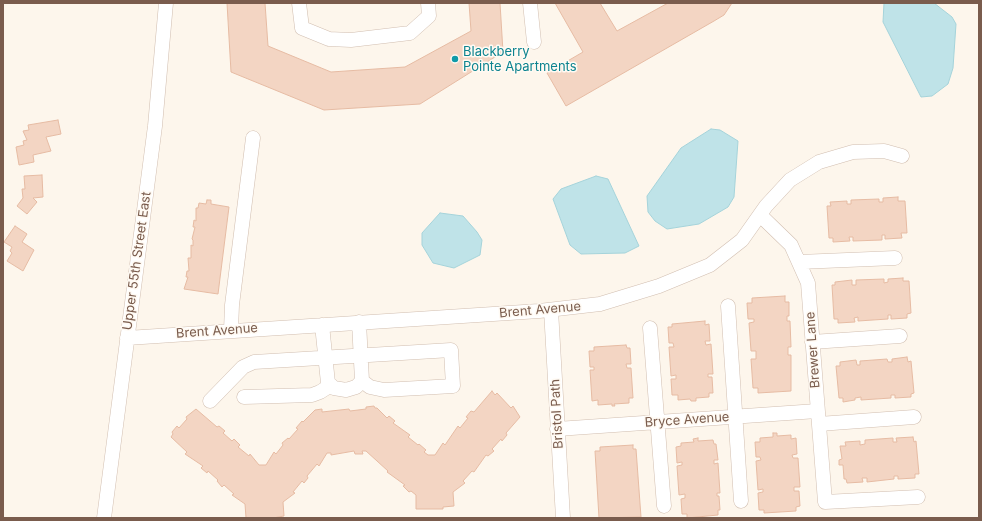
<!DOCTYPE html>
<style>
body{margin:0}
#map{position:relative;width:982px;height:521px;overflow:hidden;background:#fdf6ec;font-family:Inter,sans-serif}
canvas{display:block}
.frame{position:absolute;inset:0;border:4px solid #7a5c4d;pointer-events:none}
</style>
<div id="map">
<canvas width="982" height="521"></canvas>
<div class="frame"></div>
</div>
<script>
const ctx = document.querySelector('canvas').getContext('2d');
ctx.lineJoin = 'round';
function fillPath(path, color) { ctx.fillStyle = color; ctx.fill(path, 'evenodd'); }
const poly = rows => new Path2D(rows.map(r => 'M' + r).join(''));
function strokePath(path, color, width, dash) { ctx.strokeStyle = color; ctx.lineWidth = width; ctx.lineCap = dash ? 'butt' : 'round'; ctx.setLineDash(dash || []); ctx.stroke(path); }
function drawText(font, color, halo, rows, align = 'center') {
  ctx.font = font + ' Inter,sans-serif'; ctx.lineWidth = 3; ctx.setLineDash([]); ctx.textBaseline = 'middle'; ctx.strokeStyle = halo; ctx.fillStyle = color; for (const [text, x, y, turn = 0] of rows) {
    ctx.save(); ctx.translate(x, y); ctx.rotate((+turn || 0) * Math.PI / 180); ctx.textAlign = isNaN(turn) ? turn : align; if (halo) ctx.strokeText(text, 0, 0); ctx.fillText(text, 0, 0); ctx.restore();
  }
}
const water = poly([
 [884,3,934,3,952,17,956,24,953,68,948,84,932,96,921,97,883,22,884,3],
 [711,129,720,130,738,141,734,197,728,207,699,224,667,229,655,221,648,212,647,196,681,148,711,129],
 [596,176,608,179,639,246,625,253,581,254,570,245,553,199,561,189,596,176],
 [440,213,463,216,477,232,482,240,480,255,454,268,433,263,422,245,422,233,440,213]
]);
const building = poly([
 [227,3,265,3,268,46,331,72,405,67,471,31,469,3,500,3,503,52,420,104,324,110,231,72,227,3],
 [600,3,617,31,668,3,732,3,724,15,714,21,566,106,547,73,583,52,555,3,600,3],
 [58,120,61,134,46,137,51,151,33,155,34,162,19,165,16,147,24,145,23,141,27,140,23,131,29,130,28,125,58,120],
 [42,175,43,197,33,198,37,202,27,214,17,206,23,198,22,189,25,189,24,176,42,175],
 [898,197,898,201,905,201,907,233,901,233,902,238,885,239,885,235,882,235,882,240,853,241,853,237,849,237,850,241,833,242,833,238,829,238,827,206,831,206,830,202,847,201,847,204,851,204,851,200,879,199,879,202,883,202,883,198,898,197],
 [207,200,211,200,211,204,229,207,218,294,184,289,188,277,186,277,187,271,189,271,188,258,191,258,191,245,193,246,193,240,192,239,195,227,193,227,194,220,196,221,196,208,198,208,199,203,206,204,207,200],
 [15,226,27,234,22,242,34,250,23,271,7,261,12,253,10,251,12,247,4,242,15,226],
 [903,278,903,281,909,281,911,313,907,314,907,318,891,319,891,315,888,315,888,319,858,321,858,317,854,318,855,322,838,323,838,319,834,319,832,285,835,285,835,282,852,280,852,285,856,285,856,280,884,279,884,283,888,282,888,279,903,278],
 [785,296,785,302,789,302,789,316,787,316,787,321,790,321,791,347,788,347,788,355,791,355,791,391,758,393,758,388,753,388,751,359,756,359,756,351,751,351,749,323,754,322,754,319,748,319,747,303,752,303,752,298,785,296],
 [705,321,705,325,709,324,710,341,705,341,706,345,711,344,713,374,708,374,708,377,712,377,713,393,709,393,709,397,696,398,696,401,691,401,690,399,678,400,678,395,672,395,671,379,676,379,676,375,671,376,669,347,674,347,673,343,669,343,668,327,672,327,672,324,705,321],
 [626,345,627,348,630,348,631,364,626,364,627,368,631,368,633,398,629,398,629,403,614,404,615,406,612,406,612,404,598,405,598,400,592,401,590,370,594,370,594,367,590,367,589,351,594,351,594,347,626,345],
 [907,357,908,362,911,361,914,393,911,394,911,397,895,398,895,395,891,395,891,398,861,400,861,397,855,398,855,400,843,402,843,398,839,398,836,366,840,366,840,362,856,360,857,365,860,365,860,361,887,359,888,362,892,362,892,359,907,357],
 [492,391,495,395,497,393,511,408,513,406,520,417,506,433,507,435,502,441,501,439,492,449,494,451,488,456,486,455,474,472,472,471,463,481,465,483,453,492,454,506,443,507,443,509,416,509,416,495,411,491,409,492,403,486,405,485,387,472,388,471,366,451,362,451,363,454,355,454,354,451,331,455,331,453,327,453,319,466,317,464,307,476,308,478,304,483,302,481,293,492,295,493,283,502,284,516,273,518,246,518,245,504,232,495,234,494,224,485,222,487,217,481,218,480,208,471,207,473,201,468,203,466,185,454,187,452,171,437,173,434,172,432,177,426,179,428,187,419,186,417,196,409,217,427,219,426,225,431,223,433,232,441,234,439,240,445,238,447,249,456,250,454,259,465,266,465,274,452,276,454,283,445,282,443,288,438,289,439,298,429,296,428,302,421,303,422,315,410,322,409,322,412,349,409,350,411,366,409,366,407,374,406,375,408,377,408,387,418,389,416,395,421,393,423,410,435,408,437,418,445,419,444,426,450,424,452,428,455,435,455,443,443,445,445,458,426,460,428,468,418,466,417,471,411,474,412,492,391],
 [773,433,777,433,777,436,791,435,791,439,796,438,797,454,792,455,793,458,798,458,800,487,794,487,794,491,799,491,800,506,796,507,796,511,764,513,764,510,759,510,758,493,763,492,763,489,758,490,756,461,761,460,760,457,756,457,755,442,760,442,760,438,773,437,773,433],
 [913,437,914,442,916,441,919,474,915,474,915,478,898,479,898,476,894,476,894,479,867,482,867,478,862,478,863,482,847,483,846,479,844,479,843,465,839,465,839,460,842,459,840,446,846,446,845,442,860,441,860,445,865,444,865,440,893,438,893,442,897,442,896,438,913,437],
 [698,438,698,441,713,440,714,444,716,444,718,460,714,460,714,464,718,463,720,493,717,493,717,496,719,496,720,510,718,510,718,515,687,518,687,514,682,514,681,499,685,498,685,494,679,495,677,466,682,465,682,462,677,463,676,447,681,446,681,443,694,442,693,439,698,438],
 [633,445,633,449,636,449,641,517,599,518,595,451,600,451,600,447,633,445]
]);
const minor = poly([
 [299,3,302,28,329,39,351,40,410,33,429,16,428,3],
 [530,3,534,42],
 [760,215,791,245,808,283,825,502,918,497],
 [799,262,895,258],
 [728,306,741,501],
 [551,310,563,518],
 [322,325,328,383,334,388,346,390,356,387,362,381,359,322],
 [650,328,664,506],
 [231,330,232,305,253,138],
 [127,338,539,311,600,304,659,286,710,265,742,240,766,206,790,180,819,162,853,152,884,151,902,156],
 [812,342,900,336],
 [244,397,312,395,320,392,331,385],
 [210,401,243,367,254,362,451,350,453,386,384,390,370,387,362,381],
 [819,424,914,417],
 [557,429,817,411],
 [104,518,155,126,166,3]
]);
const markers = [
 [455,59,4,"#0f9aa8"]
];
const cultureNames = [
 ["Blackberry",463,52],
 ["Pointe Apartments",463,67]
];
const streetNames = [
 ["Upper 55th Street East",137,261,-82],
 ["Brent Avenue",540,310,-5],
 ["Brent Avenue",217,331,-4],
 ["Brewer Lane",813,350,-94],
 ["Bristol Path",557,414,-93],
 ["Bryce Avenue",687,420,-4]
];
fillPath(water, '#bfe3e8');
strokePath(water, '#a5d3da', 1);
fillPath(building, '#f3d5c3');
strokePath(building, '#e6bba3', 1);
strokePath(minor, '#d1beb0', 15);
strokePath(minor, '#fff', 14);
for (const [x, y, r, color] of markers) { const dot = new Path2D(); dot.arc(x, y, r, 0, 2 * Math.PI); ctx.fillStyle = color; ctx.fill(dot); strokePath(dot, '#fffaf3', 1.5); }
drawText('13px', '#0d838f', '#fffaf3', cultureNames, 'left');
drawText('13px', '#7a5c4d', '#fffaf3', streetNames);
</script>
